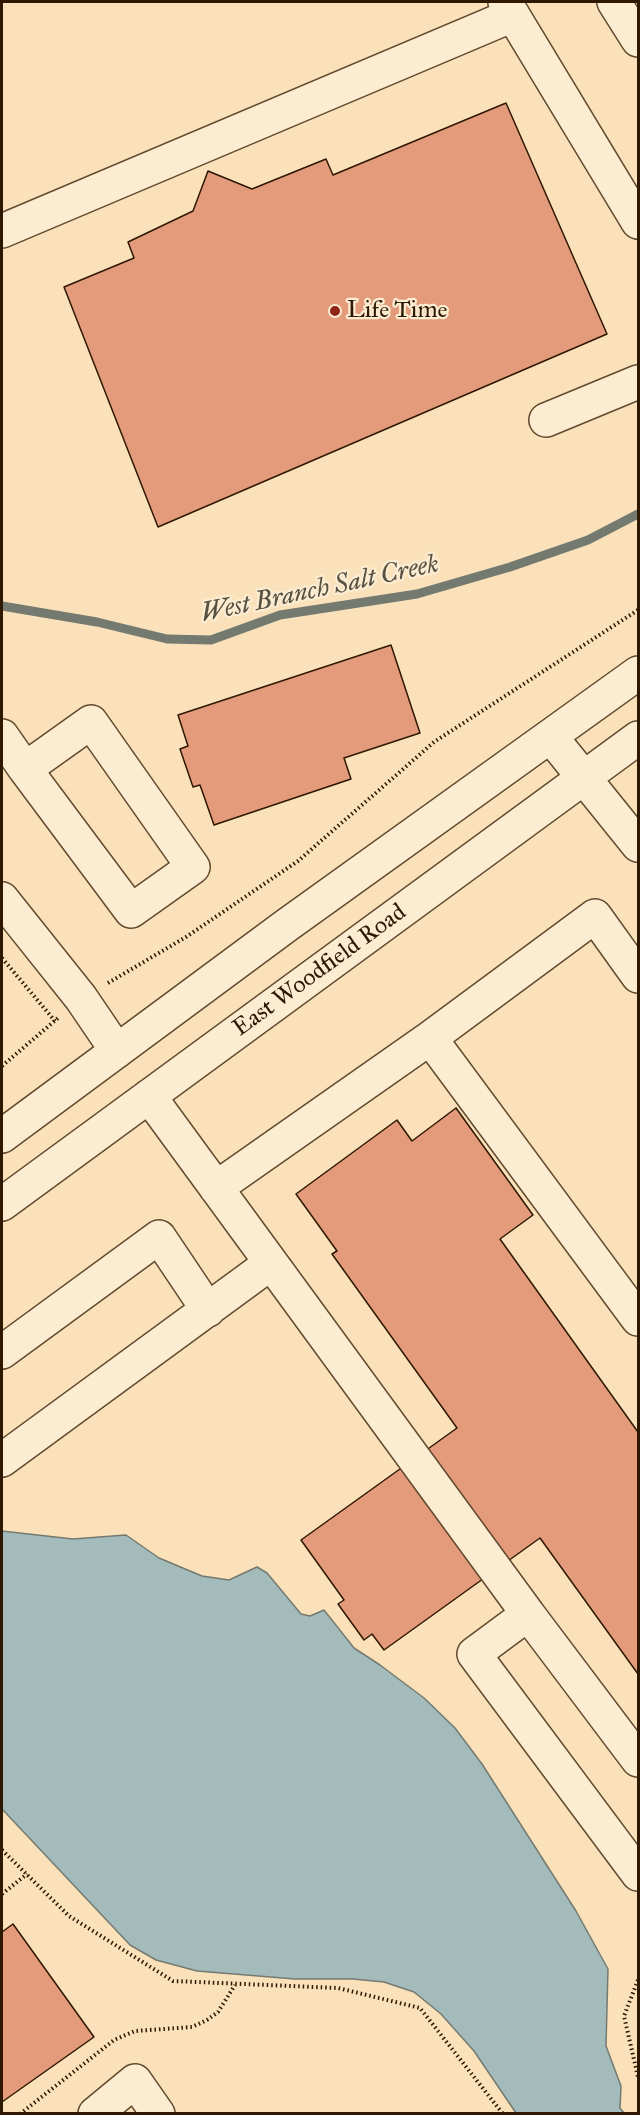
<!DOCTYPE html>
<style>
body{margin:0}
#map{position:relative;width:640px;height:2115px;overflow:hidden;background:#fae1ba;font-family:"IM FELL Great Primer",serif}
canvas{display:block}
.frame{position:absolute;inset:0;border:3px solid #2e1800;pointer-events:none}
</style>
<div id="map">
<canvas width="640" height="2115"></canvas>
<div class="frame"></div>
</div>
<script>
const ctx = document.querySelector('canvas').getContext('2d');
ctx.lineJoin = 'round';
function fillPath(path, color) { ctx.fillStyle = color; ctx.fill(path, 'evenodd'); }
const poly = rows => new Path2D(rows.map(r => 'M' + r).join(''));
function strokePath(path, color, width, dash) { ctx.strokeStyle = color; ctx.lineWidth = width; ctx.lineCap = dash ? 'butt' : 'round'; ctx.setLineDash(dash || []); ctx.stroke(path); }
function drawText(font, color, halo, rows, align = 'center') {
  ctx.font = font + ' "IM FELL Great Primer",serif'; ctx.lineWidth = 4.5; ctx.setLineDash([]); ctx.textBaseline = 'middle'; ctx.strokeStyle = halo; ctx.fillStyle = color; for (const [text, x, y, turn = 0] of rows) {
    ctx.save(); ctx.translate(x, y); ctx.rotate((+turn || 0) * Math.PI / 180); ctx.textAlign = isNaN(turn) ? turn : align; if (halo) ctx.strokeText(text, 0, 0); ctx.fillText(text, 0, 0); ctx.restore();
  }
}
const water = poly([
 [2,1531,73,1539,126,1535,159,1558,202,1576,229,1580,257,1567,267,1573,301,1614,310,1616,324,1610,354,1648,380,1665,424,1698,455,1728,482,1764,576,1911,608,1969,606,2046,621,2086,620,2108,624,2113,516,2113,474,2051,441,2014,414,1992,384,1982,353,1979,295,1979,197,1971,156,1960,130,1945,2,1809,2,1531]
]);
const stream = poly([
 [2,606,97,622,167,639,211,640,280,615,417,594,510,567,588,540,638,514]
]);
const building = poly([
 [506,103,607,334,158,527,64,287,134,258,128,242,193,211,208,171,252,189,326,159,333,175,506,103],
 [391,645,420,733,344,758,351,779,214,825,200,785,193,787,180,749,188,746,178,715,391,645],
 [456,1108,533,1215,500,1239,638,1432,638,1674,540,1538,384,1650,372,1634,364,1640,338,1604,344,1600,301,1540,457,1428,332,1254,337,1251,296,1194,397,1120,412,1141,456,1108],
 [13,1924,94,2037,2,2102,2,1932,13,1924]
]);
const path = poly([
 [2,958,55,1021],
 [108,983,186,937,298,861,434,742,638,610],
 [2,1066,58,1018],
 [2,1850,69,1916,173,1981,338,1988,420,2008,503,2114],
 [2,1894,27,1874],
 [638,1980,624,2016,638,2077],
 [20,2114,114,2040,135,2031,192,2027,207,2020,218,2012,235,1985]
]);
const minor = poly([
 [505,2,638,222],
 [614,2,638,40],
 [2,231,513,15],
 [546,420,638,382],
 [2,736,25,769,131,911,193,867,91,722,25,769],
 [551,737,638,845],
 [2,899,81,998,117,1051],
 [638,976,595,916,430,1038,638,1319],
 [149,1096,528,1614],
 [2,1136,287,925,638,673],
 [216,1188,430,1038],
 [2,1204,638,738],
 [2,1352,159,1237,208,1310],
 [2,1460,271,1263],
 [638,1760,528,1614,474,1654,638,1874],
 [95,2114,135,2081,158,2114]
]);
const markers = [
 [335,311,6,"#8f2418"]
];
const poiNames = [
 ["Life Time",347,311]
];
const streetNames = [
 ["East Woodfield Road",320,971,-36]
];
const waterNames = [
 ["West Branch Salt Creek",320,590,-12]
];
fillPath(water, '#a3bbbb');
strokePath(water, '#747a70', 1.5);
strokePath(stream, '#747a70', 9);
fillPath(building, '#e39b7b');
strokePath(building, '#2e1800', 1.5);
strokePath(minor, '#614a2e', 36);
strokePath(path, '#2e1800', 4, [1.5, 3]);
strokePath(minor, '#fcecd2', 33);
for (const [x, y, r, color] of markers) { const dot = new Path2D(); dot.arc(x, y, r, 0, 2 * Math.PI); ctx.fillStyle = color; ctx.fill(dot); strokePath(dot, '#fcecd2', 2); }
drawText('24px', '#2e1800', '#fcecd2', poiNames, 'left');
drawText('24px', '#2e1800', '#fcecd2', streetNames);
drawText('italic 26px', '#575141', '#fcecd2', waterNames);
</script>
